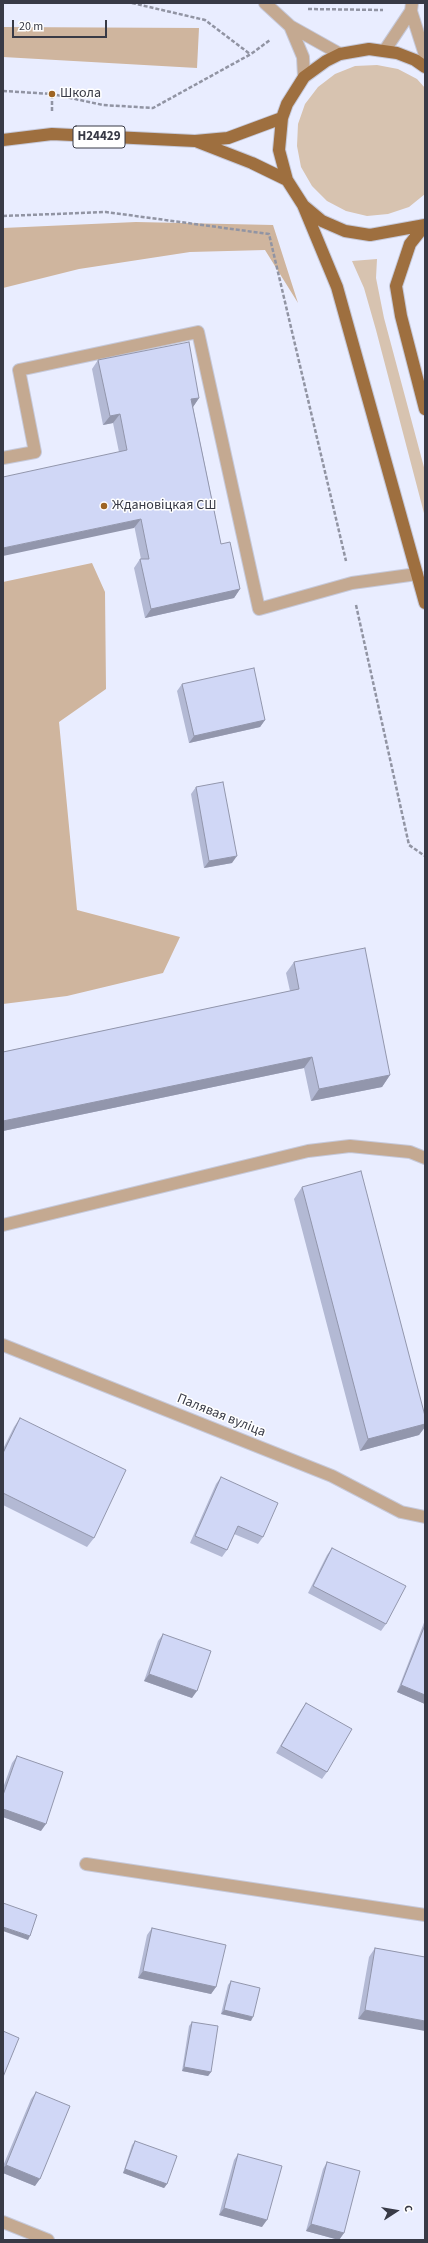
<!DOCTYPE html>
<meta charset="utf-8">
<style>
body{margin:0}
#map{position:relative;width:428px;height:2243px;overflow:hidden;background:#e9edff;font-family:"Source Sans 3",sans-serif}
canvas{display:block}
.frame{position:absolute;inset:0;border:4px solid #383a46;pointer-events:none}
.north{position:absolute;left:376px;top:2191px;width:40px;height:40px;-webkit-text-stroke:3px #fff;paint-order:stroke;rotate:78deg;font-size:11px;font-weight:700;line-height:16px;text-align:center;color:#383a46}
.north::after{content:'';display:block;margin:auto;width:14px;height:18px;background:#383a46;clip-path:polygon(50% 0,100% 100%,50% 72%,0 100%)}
.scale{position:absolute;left:12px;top:20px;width:95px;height:18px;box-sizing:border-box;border:2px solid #383a46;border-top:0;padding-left:5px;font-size:12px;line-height:14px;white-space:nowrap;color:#383a46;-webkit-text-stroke:3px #fff;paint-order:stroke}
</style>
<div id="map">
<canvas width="428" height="2243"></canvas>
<div class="frame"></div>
<div class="north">С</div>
<div class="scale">20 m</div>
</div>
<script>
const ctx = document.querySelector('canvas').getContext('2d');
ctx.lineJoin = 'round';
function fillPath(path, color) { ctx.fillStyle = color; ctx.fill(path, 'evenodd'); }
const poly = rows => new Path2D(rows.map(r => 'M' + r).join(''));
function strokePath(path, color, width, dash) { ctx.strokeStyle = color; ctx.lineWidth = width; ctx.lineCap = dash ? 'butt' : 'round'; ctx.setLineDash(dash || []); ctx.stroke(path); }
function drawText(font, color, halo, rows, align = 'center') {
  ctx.font = font + ' "Source Sans 3",sans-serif'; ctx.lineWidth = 3; ctx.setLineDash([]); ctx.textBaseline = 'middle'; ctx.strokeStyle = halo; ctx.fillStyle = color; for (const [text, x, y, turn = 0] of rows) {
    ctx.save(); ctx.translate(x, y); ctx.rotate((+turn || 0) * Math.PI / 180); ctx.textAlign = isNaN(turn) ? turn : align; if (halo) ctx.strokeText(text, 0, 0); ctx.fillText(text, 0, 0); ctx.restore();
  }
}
const green = poly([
 [377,65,398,69,417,79,425,88,425,194,409,207,388,214,367,216,346,211,327,201,312,186,301,167,297,146,298,124,305,104,318,87,335,74,355,66],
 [377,259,376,278,384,318,425,471,425,517,376,330,364,288,352,261]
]);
const forest = poly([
 [3,27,199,28,197,68,3,57],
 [136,222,273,225,298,303,265,250,190,252,79,269,3,288,3,228],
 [92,563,105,592,106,689,59,722,77,910,180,937,163,973,67,996,3,1004,3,582]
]);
const path = poly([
 [132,3,205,20,250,54],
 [308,9,383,10],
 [3,91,52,94,103,105,153,108,251,54,270,40],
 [52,111,52,94],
 [3,216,106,212,269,234,346,561],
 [356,605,409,845,425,856]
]);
const minor = poly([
 [265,3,290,26,340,54],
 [412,3,411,11,425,55],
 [290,26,303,57,304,77],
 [385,50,411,11],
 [3,458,35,452,19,370,198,332,259,609,352,583,417,574],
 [3,1225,308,1151,350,1146,410,1152,425,1158],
 [3,1345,332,1476,401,1512,425,1517],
 [86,1864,425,1915],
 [3,2222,48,2240]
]);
const major = poly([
 [425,67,415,60,397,53,369,49,340,54,326,61,304,77,287,104,282,118,279,150,287,180,303,205,337,287,425,603],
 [3,140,52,134,195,141,228,138,282,118],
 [198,142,252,163,287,180],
 [304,206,322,221,345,231,370,235,425,225],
 [425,225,410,244,396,286,401,316,425,409]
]);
const wall = poly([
 [98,360,199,398,193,407,221,544,240,589,234,598,145,618,134,568,140,559,141,559,119,452,113,423,103,425,92,369],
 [182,684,265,720,260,727,189,743,177,691],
 [196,787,232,863,204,868,191,794],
 [294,962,390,1075,382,1087,311,1101,304,1068,3,1131,3,1052,290,991,286,973],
 [302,1187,425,1416,425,1427,419,1435,360,1451,294,1199],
 [20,1418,94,1538,87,1547,3,1505,3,1449,14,1427],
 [221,1477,263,1537,258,1544,234,1534,227,1550,222,1557,190,1543,216,1484],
 [332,1548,386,1624,381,1631,308,1593,327,1555],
 [425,1620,425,1704,397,1692],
 [163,1634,192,1698,144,1681,158,1641],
 [306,1703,327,1772,322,1779,276,1753,301,1710],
 [17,1756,41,1831,3,1817,3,1788,12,1763],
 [152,1928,216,1987,211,1994,138,1978,147,1935],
 [375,1948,425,1957,358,2019,369,1957],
 [231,1981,251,2021,221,2014,228,1985],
 [192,2022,211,2072,208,2076,182,2071,189,2026],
 [36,2092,35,2186,3,2173,3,2166,31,2099],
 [135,2141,167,2184,164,2188,123,2173,132,2145],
 [238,2154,262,2227,219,2215,234,2160],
 [327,2162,344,2233,339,2240,306,2231,323,2169]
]);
const shadedWall = poly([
 [199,398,193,407,185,408,191,399],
 [120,414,113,423,103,425,110,416],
 [141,519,134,528,3,556,3,548],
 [240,589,234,598,145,618,151,609],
 [265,720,260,727,189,743,194,736],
 [237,856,232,863,204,868,209,861],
 [312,1057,304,1068,3,1131,3,1121],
 [390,1075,382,1087,311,1101,319,1089],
 [425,1424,425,1427,419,1435,360,1451,368,1439],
 [149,1674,197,1691,192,1698,144,1681],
 [401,1685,425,1695,425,1704,397,1692],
 [3,1809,46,1824,41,1831,3,1817],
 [3,1927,30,1936,28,1940,3,1931],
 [143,1971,216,1987,211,1994,138,1978],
 [224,2010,253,2017,251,2021,221,2014],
 [365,2010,425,2021,425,2031,358,2019],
 [184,2067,211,2072,208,2076,182,2071],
 [6,2165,40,2179,35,2186,3,2173,3,2168],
 [125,2169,167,2184,164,2188,123,2173],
 [224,2208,267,2220,262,2227,219,2215],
 [311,2224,344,2233,339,2240,306,2231]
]);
const building = poly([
 [189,342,199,398,191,399,221,544,230,542,240,589,151,609,140,559,149,559,141,519,3,548,3,477,127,450,120,414,110,416,98,360,189,342],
 [254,668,265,720,194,736,182,684,254,668],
 [223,782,237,856,209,861,196,787,223,782],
 [365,948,390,1075,319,1089,312,1057,3,1121,3,1052,299,989,294,962,365,948],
 [361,1171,425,1416,425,1424,368,1439,302,1187,361,1171],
 [20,1418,126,1470,94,1538,3,1493,3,1453,20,1418],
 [221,1477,278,1503,263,1537,238,1526,227,1550,195,1536,221,1477],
 [332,1548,406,1586,386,1624,313,1586,332,1548],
 [425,1625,425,1695,401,1685,425,1625],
 [163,1634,211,1651,197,1691,149,1674,163,1634],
 [306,1703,352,1729,327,1772,281,1746,306,1703],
 [17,1756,63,1772,46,1824,3,1809,3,1795,17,1756],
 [3,1903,37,1915,30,1936,3,1927,3,1903],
 [152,1928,226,1945,216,1987,143,1971,152,1928],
 [375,1948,425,1957,425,2021,365,2010,375,1948],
 [231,1981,260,1988,253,2017,224,2010,231,1981],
 [192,2022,218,2026,211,2072,184,2067,192,2022],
 [3,2031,19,2038,3,2077,3,2031],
 [36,2092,70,2106,40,2179,6,2165,36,2092],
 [135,2141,177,2156,167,2184,125,2169,135,2141],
 [238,2154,282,2166,267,2220,224,2208,238,2154],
 [327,2162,360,2171,344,2233,311,2224,327,2162]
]);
const markers = [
 [52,94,4,"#9e6423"],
 [104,506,4,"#9e6423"]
];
const shields = [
 [99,137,52]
];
const shieldNames = [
 ["Н24429",99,137]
];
const poiNames = [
 ["Школа",60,94],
 ["Ждановіцкая СШ",112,506]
];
const streetNames = [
 ["Палявая вуліца",221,1416,22]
];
fillPath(green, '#d7c3b0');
fillPath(forest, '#cfb59e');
strokePath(minor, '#c6c9da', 14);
strokePath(major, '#c6c9da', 14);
strokePath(path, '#9194a3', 2.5, [4, 2]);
strokePath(minor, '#c4a991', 12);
strokePath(major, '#9e6f3f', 12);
fillPath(wall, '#b3b9d4');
fillPath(shadedWall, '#9296ac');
fillPath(building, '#d0d7f6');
strokePath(building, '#9296ac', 1);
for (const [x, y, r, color] of markers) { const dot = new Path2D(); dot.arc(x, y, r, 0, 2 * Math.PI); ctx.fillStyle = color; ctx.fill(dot); strokePath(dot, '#fff', 1.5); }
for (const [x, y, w] of shields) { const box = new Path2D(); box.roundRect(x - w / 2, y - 11, w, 22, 3); ctx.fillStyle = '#fff'; ctx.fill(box); strokePath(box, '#383a46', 1); }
drawText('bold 13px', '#383a46', null, shieldNames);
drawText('14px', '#383a46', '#fff', poiNames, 'left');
drawText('14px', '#383a46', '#fff', streetNames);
</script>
